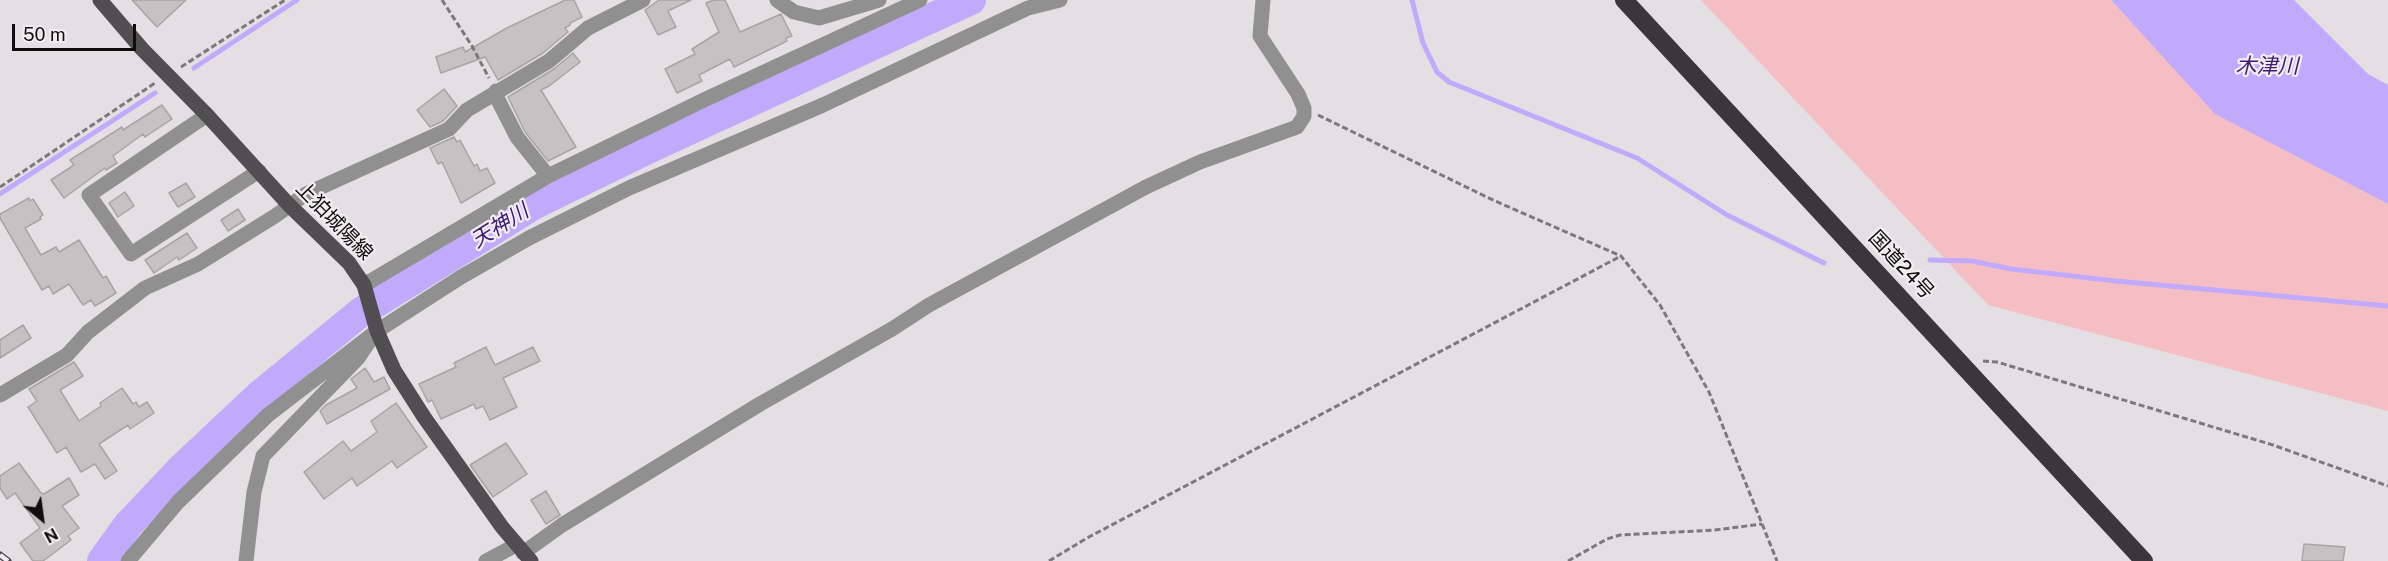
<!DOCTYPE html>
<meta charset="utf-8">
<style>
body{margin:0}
#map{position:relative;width:2388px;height:561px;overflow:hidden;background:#e3dfe2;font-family:"Public Sans",sans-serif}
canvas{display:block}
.north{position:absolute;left:12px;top:489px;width:60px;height:60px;-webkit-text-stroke:4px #f1edf0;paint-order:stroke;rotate:151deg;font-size:16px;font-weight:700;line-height:24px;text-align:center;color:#0f0e0f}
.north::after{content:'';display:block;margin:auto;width:21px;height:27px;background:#0f0e0f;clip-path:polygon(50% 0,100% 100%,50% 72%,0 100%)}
.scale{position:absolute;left:12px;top:24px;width:124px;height:27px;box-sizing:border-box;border:3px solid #0f0e0f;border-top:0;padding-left:8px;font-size:18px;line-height:21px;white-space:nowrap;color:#0f0e0f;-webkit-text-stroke:4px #f1edf0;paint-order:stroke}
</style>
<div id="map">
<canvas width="2388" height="561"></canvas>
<div class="north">N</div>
<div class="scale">50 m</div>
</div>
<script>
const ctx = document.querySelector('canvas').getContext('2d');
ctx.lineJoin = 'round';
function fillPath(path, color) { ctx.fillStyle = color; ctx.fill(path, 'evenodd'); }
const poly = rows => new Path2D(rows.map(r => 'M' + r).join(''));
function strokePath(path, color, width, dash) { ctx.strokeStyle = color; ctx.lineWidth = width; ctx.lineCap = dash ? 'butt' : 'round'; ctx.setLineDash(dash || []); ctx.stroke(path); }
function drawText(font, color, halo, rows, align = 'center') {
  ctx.font = font + ' "Public Sans","Noto Sans JP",sans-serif'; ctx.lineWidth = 4.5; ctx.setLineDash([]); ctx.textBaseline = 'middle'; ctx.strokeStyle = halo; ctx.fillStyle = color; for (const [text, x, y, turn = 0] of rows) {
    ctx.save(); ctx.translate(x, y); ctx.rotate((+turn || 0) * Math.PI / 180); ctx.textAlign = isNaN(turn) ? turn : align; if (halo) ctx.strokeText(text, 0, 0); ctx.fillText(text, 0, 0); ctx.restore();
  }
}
const green = poly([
 [1701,0,2111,0,2216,114,2388,204,2388,411,1988,305]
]);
const water = poly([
 [2111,0,2294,0,2368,74,2388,85,2388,204,2215,114]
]);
const stream = poly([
 [1412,0,1423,43,1437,72,1449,82,1637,158,1727,215,1824,263],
 [194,68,297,0],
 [0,194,155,93],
 [1930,260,1972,261,2011,269,2116,281,2388,306]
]);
const river = poly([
 [102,561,128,525,181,469,261,394,361,312,535,204,650,148,971,0]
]);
const building = poly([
 [132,0,186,0,157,27,132,0],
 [565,0,574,0,582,17,570,23,570,25,565,28,568,32,543,53,498,80,485,57,441,73,436,57,463,47,465,52,507,28,565,0],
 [659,0,691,0,668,11,676,27,658,35,645,10,659,0],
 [714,0,725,0,740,32,781,14,792,36,786,38,787,41,734,67,730,59,699,75,702,81,677,93,665,69,695,54,692,49,719,32,706,3,714,0],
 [573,53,580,62,549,86,541,90,576,147,548,161,525,132,508,97,554,69,573,53],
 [444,89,457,106,443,121,430,127,417,110,444,89],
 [162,105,172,119,145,137,143,134,113,156,117,163,106,170,105,168,64,198,51,180,74,165,70,160,122,127,123,130,162,105],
 [454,137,457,142,460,140,474,166,477,164,480,171,487,168,495,183,461,203,442,162,438,164,430,148,454,137],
 [186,183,195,197,178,207,169,193,186,183],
 [125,192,134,206,118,217,109,203,125,192],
 [29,198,30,201,33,199,43,215,40,217,41,219,25,228,41,255,56,247,59,252,79,240,103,278,106,276,116,293,95,306,91,300,83,305,69,284,53,294,49,286,42,290,0,218,0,214,29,198],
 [238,209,245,220,228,231,221,220,238,209],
 [187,233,197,248,179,260,177,257,154,273,145,260,187,233],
 [23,325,31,338,0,358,0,340,23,325],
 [486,347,495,365,533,347,540,361,503,378,517,407,490,420,483,406,476,409,474,404,441,419,432,400,428,402,419,384,456,367,454,363,486,347],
 [74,362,83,376,60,390,79,421,101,406,100,403,122,388,133,404,136,402,139,407,147,402,154,413,130,429,128,425,99,444,117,471,105,479,95,464,81,472,66,447,57,453,28,407,37,401,29,389,74,362],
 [365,368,374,382,384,377,390,389,327,424,320,411,326,405,357,388,351,379,365,368],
 [396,403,427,447,397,468,392,461,357,486,352,478,324,499,304,472,343,441,351,451,377,432,371,421,396,403],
 [506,443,527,474,493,497,470,465,506,443],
 [19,463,41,493,44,494,69,478,79,495,62,506,79,528,68,536,71,540,43,561,33,561,20,543,40,528,15,493,7,499,0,488,0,476,19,463],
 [546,491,560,515,546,524,531,500,546,491],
 [2304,544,2345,547,2343,561,2302,561,2304,544]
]);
const path = poly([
 [442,0,472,46,489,78],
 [181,67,285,0],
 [1318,115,1495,201,1621,256,1660,305,1709,392,1777,561],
 [0,187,155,83],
 [1983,361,1997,362,2273,445,2388,486],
 [1049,561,1087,538,1621,256],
 [1568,561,1607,539,1620,535,1715,530,1762,524]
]);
const minor = poly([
 [777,0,794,12,819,18,879,0],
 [496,91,496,96,517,137,548,176],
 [207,115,89,195,131,254,259,171],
 [364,285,548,176,706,99,920,0],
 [0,395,67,355,88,332,145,288,198,264,275,216,306,194,449,129,467,110,549,61,588,28,643,0],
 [523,553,562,525,760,404,892,329,929,305,1146,187,1200,162,1297,127,1304,116,1304,108,1298,94,1260,36,1263,0],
 [128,561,178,502,268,415,377,331,461,277,529,238,629,188,823,105,1028,8,1060,0],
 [246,561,254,492,263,456,358,358,368,343],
 [486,561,516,545]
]);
const major = poly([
 [100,0,142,49,207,115,289,205,349,263,364,285,377,331,394,370,424,417,502,527,531,561]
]);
const highway = poly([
 [1624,0,2144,561]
]);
const rail = poly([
 [0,555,8,561]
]);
const streetNames = [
 ["上狛城陽線",334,221,46],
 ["国道24号",1901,265,47]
];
const waterNames = [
 ["木津川",2267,67],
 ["天神川",500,226,-32]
];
fillPath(green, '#f5bec5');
fillPath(water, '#c1aafb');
strokePath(stream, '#c1aafb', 5);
strokePath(river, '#c1aafb', 30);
fillPath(building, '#c6c1c3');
strokePath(building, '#a9a4a6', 1.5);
strokePath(path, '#7b797b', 3, [6, 3]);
strokePath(minor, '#919091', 15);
strokePath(major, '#504e51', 15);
strokePath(highway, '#39373a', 18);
strokePath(rail, '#494749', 7);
strokePath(rail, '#f1edf0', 4.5, [14]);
drawText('20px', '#0f0e0f', '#f1edf0', streetNames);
drawText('italic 21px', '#401a75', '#f1edf0', waterNames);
</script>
